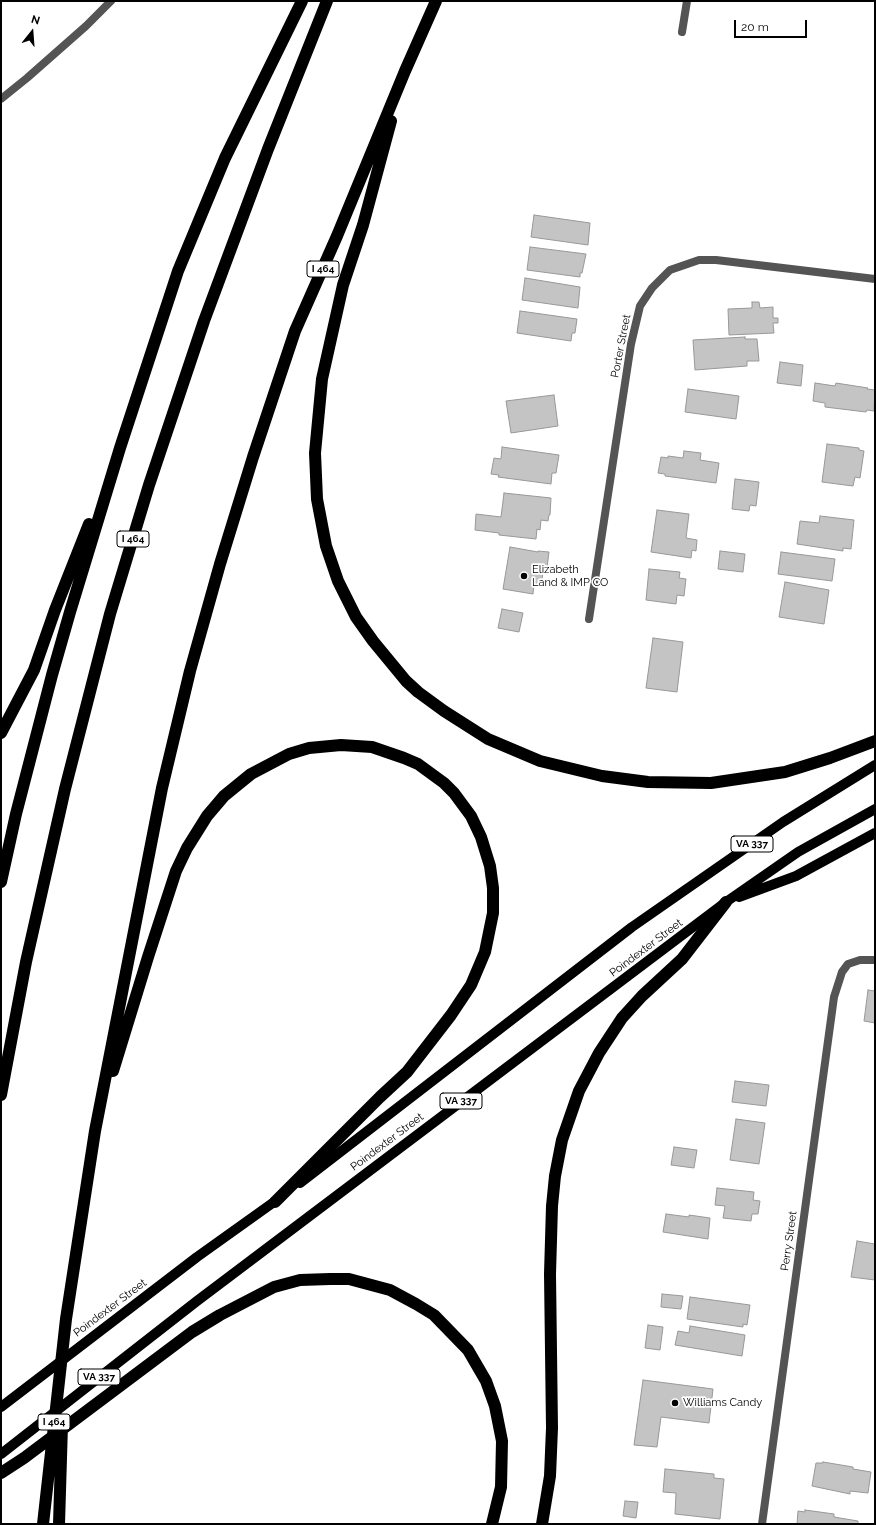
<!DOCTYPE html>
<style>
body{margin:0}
#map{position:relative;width:876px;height:1525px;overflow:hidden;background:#fff;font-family:Raleway,sans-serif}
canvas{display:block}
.frame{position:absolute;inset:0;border:2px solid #000;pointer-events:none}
.north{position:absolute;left:12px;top:12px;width:40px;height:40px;-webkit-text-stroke:3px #fff;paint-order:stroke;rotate:17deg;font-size:11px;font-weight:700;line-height:16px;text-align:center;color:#000}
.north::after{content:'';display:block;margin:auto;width:14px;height:18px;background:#000;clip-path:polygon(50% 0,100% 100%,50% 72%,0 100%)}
.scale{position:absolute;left:734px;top:20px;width:73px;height:18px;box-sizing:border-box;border:2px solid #000;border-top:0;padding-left:5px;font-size:12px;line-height:14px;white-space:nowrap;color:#000;-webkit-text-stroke:3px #fff;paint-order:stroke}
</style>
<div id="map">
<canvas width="876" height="1525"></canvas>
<div class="frame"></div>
<div class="north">N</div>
<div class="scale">20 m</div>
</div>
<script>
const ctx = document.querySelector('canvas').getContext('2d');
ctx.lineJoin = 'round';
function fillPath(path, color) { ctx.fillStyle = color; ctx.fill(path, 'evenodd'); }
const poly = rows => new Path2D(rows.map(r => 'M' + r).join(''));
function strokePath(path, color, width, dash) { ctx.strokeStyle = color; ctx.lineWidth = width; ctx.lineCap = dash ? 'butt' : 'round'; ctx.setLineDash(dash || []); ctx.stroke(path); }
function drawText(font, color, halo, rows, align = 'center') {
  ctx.font = font + ' Raleway,sans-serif'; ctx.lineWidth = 3.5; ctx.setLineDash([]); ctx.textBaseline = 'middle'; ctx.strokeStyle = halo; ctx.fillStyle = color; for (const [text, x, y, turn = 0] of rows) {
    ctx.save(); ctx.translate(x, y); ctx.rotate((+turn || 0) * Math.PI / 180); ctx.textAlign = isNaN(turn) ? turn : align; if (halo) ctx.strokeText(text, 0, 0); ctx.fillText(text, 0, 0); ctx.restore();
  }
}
const building = poly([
 [534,215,590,223,588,245,531,237,534,215],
 [530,247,586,254,582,273,580,273,580,277,527,270,530,247],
 [525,278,580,287,578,308,522,300,525,278],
 [752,302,759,302,760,308,773,307,773,318,778,318,778,323,773,323,774,333,729,335,728,309,752,308,752,302],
 [520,311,577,319,575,333,572,333,571,341,517,333,520,311],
 [745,337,745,339,757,339,759,361,747,361,747,366,695,370,693,340,745,337],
 [780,362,803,365,801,386,777,383,780,362],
 [815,383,835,386,836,383,868,388,867,389,875,390,874,411,867,410,866,412,825,407,825,403,813,401,815,383],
 [688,389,739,396,736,419,685,412,688,389],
 [554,395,558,426,511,433,506,401,554,395],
 [827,444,859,448,859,450,864,451,860,478,855,477,853,486,822,482,827,444],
 [502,447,559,455,556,473,552,473,551,484,498,477,499,475,491,474,494,458,501,459,502,447],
 [684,451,701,453,700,460,719,463,716,483,665,476,665,474,658,473,661,457,668,458,668,456,683,458,684,451],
 [735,479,759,482,756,506,750,505,749,511,732,509,735,479],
 [504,493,551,498,550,515,549,515,548,521,541,520,540,530,537,529,536,539,499,535,499,533,475,530,476,514,501,517,504,493],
 [657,510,689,514,686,538,697,540,696,551,692,550,691,558,651,552,657,510],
 [820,516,854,520,851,549,843,548,843,551,797,544,800,521,819,523,820,516],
 [510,547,538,552,538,551,549,552,547,568,544,568,541,584,534,583,533,594,503,589,510,547],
 [720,551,745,554,743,572,718,569,720,551],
 [781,552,835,559,832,581,778,574,781,552],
 [649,569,680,572,679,578,686,579,684,596,677,595,676,604,646,600,649,569],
 [785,582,829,590,824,624,779,617,785,582],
 [502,609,523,613,519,632,498,628,502,609],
 [653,638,683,642,677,692,646,688,653,638],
 [868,990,875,991,875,1023,864,1021,868,990],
 [735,1081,769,1085,766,1106,732,1102,735,1081],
 [736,1119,765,1123,759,1164,730,1160,736,1119],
 [674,1147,697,1150,694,1168,671,1165,674,1147],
 [717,1188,754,1192,753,1200,760,1201,758,1214,752,1214,751,1221,723,1218,725,1206,715,1205,717,1188],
 [666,1214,689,1217,689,1215,710,1218,708,1239,663,1232,666,1214],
 [857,1241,875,1244,875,1280,851,1277,857,1241],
 [662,1294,683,1296,681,1309,661,1307,662,1294],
 [690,1297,750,1305,747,1325,743,1324,743,1327,687,1319,690,1297],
 [648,1325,663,1327,660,1350,645,1348,648,1325],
 [690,1326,745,1335,742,1356,675,1345,678,1331,689,1333,690,1326],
 [643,1380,713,1389,709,1423,661,1417,657,1447,634,1445,643,1380],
 [823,1462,853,1467,853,1469,871,1472,868,1493,850,1491,850,1494,812,1486,816,1463,823,1463,823,1462],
 [665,1469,714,1474,714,1478,724,1479,720,1519,675,1514,676,1493,663,1492,665,1469],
 [625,1501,638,1502,636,1518,623,1516,625,1501],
 [805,1510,834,1514,834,1517,858,1521,858,1524,797,1524,798,1511,805,1512,805,1510]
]);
const lane = poly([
 [682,32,687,1],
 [1,99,27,78,86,26,111,1]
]);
const street = poly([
 [589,619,631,344,640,306,652,288,670,270,699,260,716,260,875,279],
 [762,1524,834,997,842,972,848,964,860,960,875,960]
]);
const primary = poly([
 [739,897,796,876,875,833],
 [300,1183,632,927,783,822,875,765],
 [1,1407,197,1257,281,1197],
 [1,1454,197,1301,726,902,798,852,875,809]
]);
const highway = poly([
 [391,121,363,225,343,285,322,379,315,453,317,499,326,546,338,581,356,617,373,641,406,681,418,692,444,711,488,739,540,761,602,776,648,782,711,783,785,772,830,758,875,741],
 [1,733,34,670,55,610,89,524],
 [1,882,16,814,52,675,70,612,120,448,178,271,225,158,302,1],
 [113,1071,148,957,176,871,187,848,207,816,224,796,251,774,289,754,309,748,341,745,372,747,404,758,418,764,444,783,454,793,471,816,481,837,490,866,493,888,493,913,485,952,471,985,451,1015,407,1072,380,1097,275,1202],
 [1,1095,26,962,65,789,110,614,149,485,204,321,268,149,327,1],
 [1,1473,24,1458,192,1332,220,1315,274,1287,300,1280,330,1279,349,1279,390,1290,416,1304,434,1315,468,1350,486,1381,495,1406,502,1441,501,1487,492,1524],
 [43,1524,66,1319,95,1131,162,788,190,671,220,564,253,457,295,331,337,236,405,71,436,1],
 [59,1524,62,1425],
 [542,1524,550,1476,552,1428,550,1274,552,1206,555,1176,562,1140,579,1091,599,1053,622,1018,642,996,682,959,726,902]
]);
const markers = [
 [524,576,4,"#000"],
 [675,1403,4,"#000"]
];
const shields = [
 [323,269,32],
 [133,539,32],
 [752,844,42],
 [461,1101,42],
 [99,1377,42],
 [54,1422,32]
];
const shieldNames = [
 ["I 464",323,269],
 ["I 464",133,539],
 ["VA 337",752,844],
 ["VA 337",461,1101],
 ["VA 337",99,1377],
 ["I 464",54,1422]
];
const streetNames = [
 ["Porter Street",621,346,-79],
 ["Poindexter Street",646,948,-37],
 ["Poindexter Street",387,1142,-37],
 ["Perry Street",789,1241,-82],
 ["Poindexter Street",110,1308,-37]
];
const poiNames = [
 ["Elizabeth",532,570],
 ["Land & IMP CO",532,583],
 ["Williams Candy",683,1403]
];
fillPath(building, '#c4c4c4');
strokePath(building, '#989898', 1);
strokePath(lane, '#545454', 8);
strokePath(street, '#545454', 8);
strokePath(primary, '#000', 10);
strokePath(highway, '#000', 12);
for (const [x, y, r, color] of markers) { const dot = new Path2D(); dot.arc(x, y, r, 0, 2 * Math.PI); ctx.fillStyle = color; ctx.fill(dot); strokePath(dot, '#fff', 1.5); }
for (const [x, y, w] of shields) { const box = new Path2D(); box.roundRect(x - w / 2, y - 8, w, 16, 3); ctx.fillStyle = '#fff'; ctx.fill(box); strokePath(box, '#000', 1); }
drawText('bold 10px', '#000', null, shieldNames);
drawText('11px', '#000', '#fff', streetNames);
drawText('11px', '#000', '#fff', poiNames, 'left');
</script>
